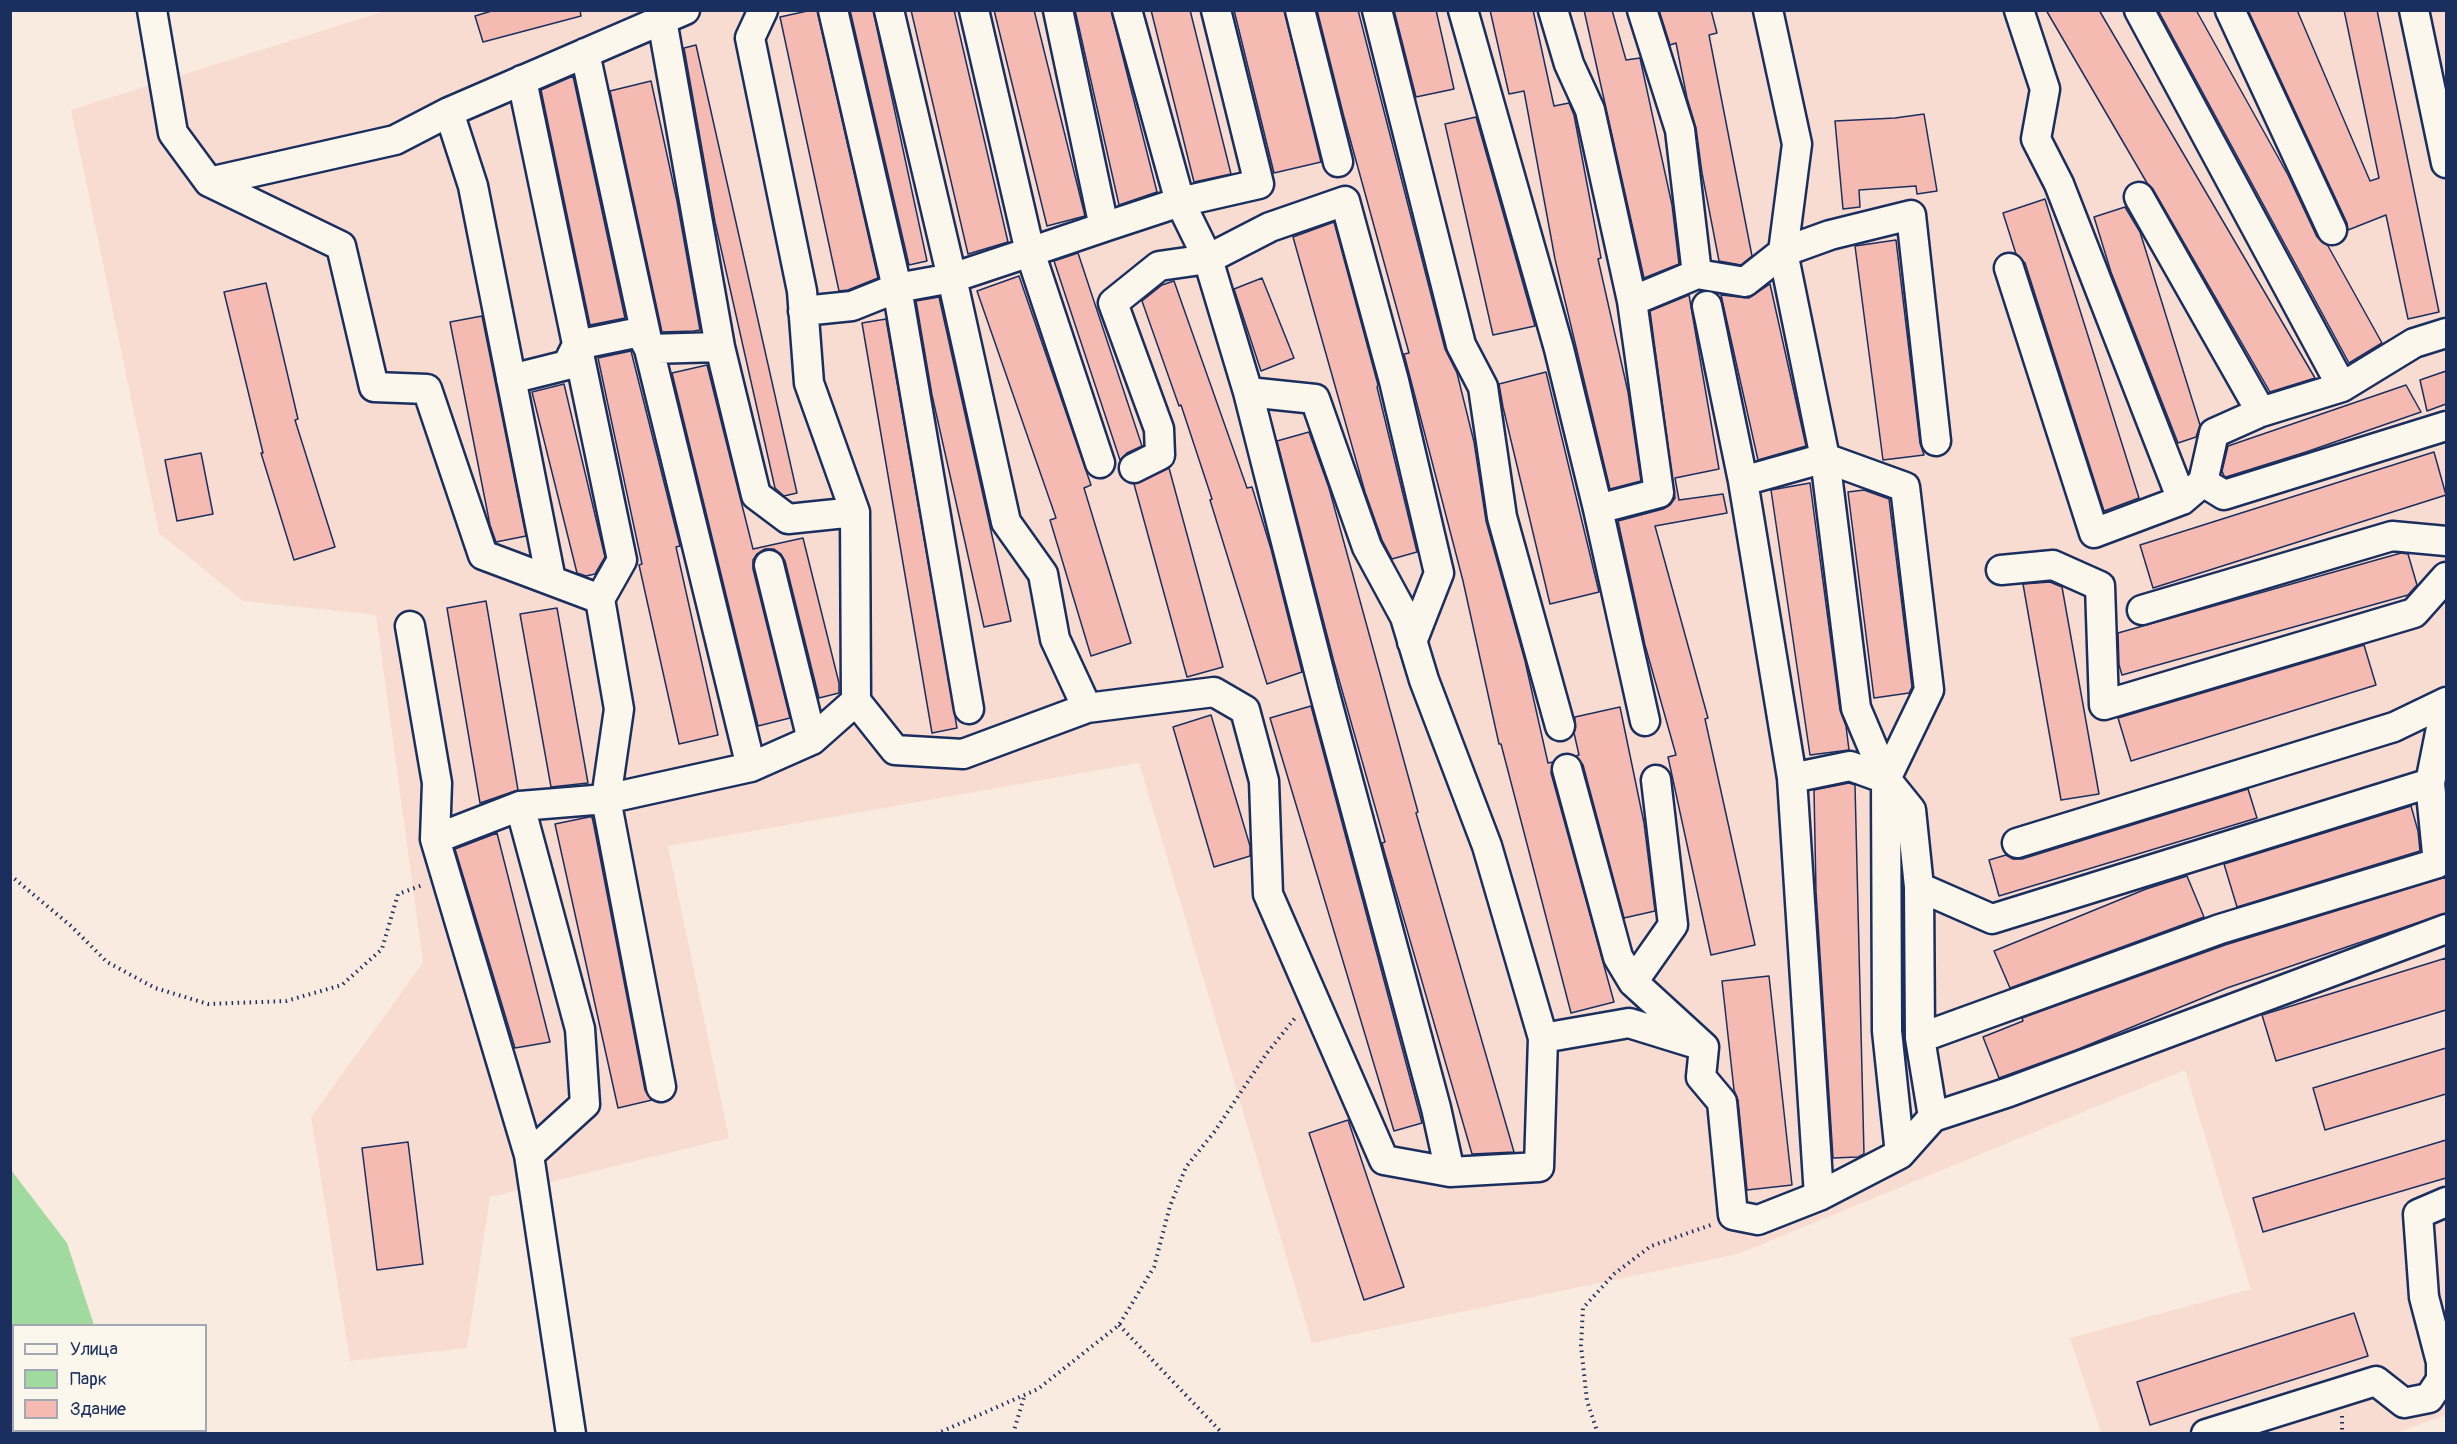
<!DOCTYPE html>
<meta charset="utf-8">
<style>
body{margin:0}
#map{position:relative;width:2457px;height:1444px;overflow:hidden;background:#faebe0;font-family:Pangolin,sans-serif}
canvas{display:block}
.frame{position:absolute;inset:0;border:12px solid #1b2f5e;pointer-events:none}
.legend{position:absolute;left:12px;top:1324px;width:195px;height:108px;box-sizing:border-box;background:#fbf7ec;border:2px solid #a1a7b3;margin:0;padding:8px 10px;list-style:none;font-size:18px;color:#1b2f5e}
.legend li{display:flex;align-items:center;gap:12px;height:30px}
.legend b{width:30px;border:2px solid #a1a7b3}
</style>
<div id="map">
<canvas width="2457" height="1444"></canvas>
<div class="frame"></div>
<ul class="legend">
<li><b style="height:8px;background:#fbf7ec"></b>Улица</li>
<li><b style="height:16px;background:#a1da9e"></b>Парк</li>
<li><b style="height:16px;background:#f5bab1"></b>Здание</li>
</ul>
</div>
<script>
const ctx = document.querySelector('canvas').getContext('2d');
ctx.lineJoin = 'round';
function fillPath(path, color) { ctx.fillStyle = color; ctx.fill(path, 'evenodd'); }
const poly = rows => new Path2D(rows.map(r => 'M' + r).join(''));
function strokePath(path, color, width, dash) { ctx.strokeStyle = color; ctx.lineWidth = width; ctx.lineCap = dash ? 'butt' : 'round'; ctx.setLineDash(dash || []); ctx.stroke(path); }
const built = poly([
 [388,10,2446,11,2446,1415,2392,1434,2101,1433,2070,1338,2251,1289,2185,1070,1738,1254,1312,1343,1139,763,668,846,729,1138,490,1197,467,1348,350,1361,311,1117,423,963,376,615,243,601,159,533,71,110]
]);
const green = poly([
 [11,1170,67,1243,94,1325,14,1326,14,1398,11,1400]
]);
const building = poly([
 [495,10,580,10,581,16,483,42,475,16,495,10],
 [812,10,817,10,878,278,848,290,839,291,780,17,812,10],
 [850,10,873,10,927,261,909,265,850,10],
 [911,10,954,10,1008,242,968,254,911,10],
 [994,10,1034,10,1085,216,1047,226,994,10],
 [1075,10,1111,10,1157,192,1119,205,1075,10],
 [1151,10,1190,10,1231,174,1194,182,1151,10],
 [1234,10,1284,10,1321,162,1274,173,1234,10],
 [1317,10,1358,10,1445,349,1457,373,1474,442,1486,521,1525,661,1548,763,1553,762,1551,773,1614,1002,1571,1013,1501,744,1499,744,1463,581,1404,354,1409,353,1344,117,1317,10],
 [1394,10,1436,10,1454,89,1416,97,1394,10],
 [1490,10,1533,10,1554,106,1569,103,1574,115,1601,258,1598,259,1628,392,1641,481,1610,489,1555,259,1524,91,1509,94,1490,10],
 [1584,10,1612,10,1626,60,1640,58,1672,205,1679,264,1644,278,1584,10],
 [1659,10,1711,10,1717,33,1709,35,1752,256,1741,265,1719,261,1702,173,1696,128,1687,98,1676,43,1670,45,1659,10],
 [2046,10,2099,10,2315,378,2270,392,2153,189,2147,183,2046,10],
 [2158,10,2196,10,2288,175,2317,237,2328,246,2382,343,2349,363,2158,10],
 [2248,10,2297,10,2370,181,2379,178,2344,10,2377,10,2439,312,2408,319,2386,215,2348,230,2347,223,2248,10],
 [696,45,797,493,784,496,775,488,715,222,684,48,696,45],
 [573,76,625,318,590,325,541,90,573,76],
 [651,81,677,201,700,330,694,331,662,332,610,91,651,81],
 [1924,114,1937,191,1917,194,1916,186,1859,190,1860,207,1843,209,1835,121,1895,118,1924,114],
 [1476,117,1535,326,1493,335,1445,124,1476,117],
 [2045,199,2139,498,2104,511,2025,263,2016,254,2003,213,2045,199],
 [2125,207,2140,232,2200,425,2196,437,2178,443,2111,272,2094,217,2125,207],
 [1334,222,1378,385,1377,387,1417,552,1392,559,1382,540,1365,492,1293,237,1334,222],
 [1896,240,1920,443,1924,455,1883,460,1855,246,1896,240],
 [1078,253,1142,446,1127,453,1120,460,1054,261,1078,253],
 [1019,276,1091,485,1084,488,1131,643,1091,656,1050,520,1056,518,977,291,1019,276],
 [1262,278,1294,358,1261,371,1234,289,1262,278],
 [1174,281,1247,488,1252,487,1271,549,1302,672,1267,684,1210,500,1212,499,1181,405,1179,406,1142,301,1162,285,1174,281],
 [266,283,298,419,295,420,335,547,294,560,261,453,263,453,224,292,266,283],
 [1770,284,1806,446,1758,460,1721,295,1749,298,1770,284],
 [1689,295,1719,469,1675,478,1679,500,1723,494,1727,513,1655,526,1708,718,1705,719,1755,945,1711,955,1668,757,1676,755,1645,645,1618,521,1663,509,1670,505,1675,498,1650,311,1689,295],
 [939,297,1011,621,984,627,932,395,916,301,939,297],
 [482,316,526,536,496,542,490,525,450,322,482,316],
 [886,319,957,728,932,733,862,323,886,319],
 [631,351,680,546,676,547,718,735,679,744,639,565,642,564,598,358,631,351],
 [707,365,753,549,803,538,839,683,839,693,819,698,785,561,781,554,774,549,765,549,757,554,753,560,753,569,790,718,758,726,672,373,707,365],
 [2446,371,2446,404,2427,411,2420,380,2446,371],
 [1546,372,1599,592,1550,604,1503,407,1499,384,1546,372],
 [564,384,605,557,595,574,586,576,577,573,532,392,564,384],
 [2406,385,2421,412,2306,452,2226,477,2224,476,2222,471,2228,446,2406,385],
 [1309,432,1329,488,1418,812,1416,813,1514,1152,1472,1154,1385,854,1382,843,1385,842,1334,662,1277,441,1309,432],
 [2434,452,2446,495,2153,588,2140,545,2434,452],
 [201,453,213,514,177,521,165,460,201,453],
 [1169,468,1223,667,1187,677,1134,484,1169,468],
 [1810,483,1840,710,1846,726,1849,750,1810,755,1771,490,1810,483],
 [1864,490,1889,499,1912,687,1909,693,1874,698,1848,492,1864,490],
 [2401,553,2408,554,2417,585,2408,595,2122,675,2119,665,2118,633,2401,553],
 [2050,582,2062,587,2099,794,2061,800,2023,584,2050,582],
 [486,601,518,790,480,803,447,608,486,601],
 [557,608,588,783,551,787,520,614,557,608],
 [2364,645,2376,685,2131,761,2118,718,2364,645],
 [1311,706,1422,1123,1394,1131,1270,718,1311,706],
 [1620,707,1644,823,1655,911,1624,918,1583,765,1576,756,1579,755,1574,733,1575,717,1620,707],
 [1211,715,1250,846,1250,856,1214,867,1173,727,1211,715],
 [1849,783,1855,785,1864,1154,1858,1157,1833,1158,1816,892,1814,790,1849,783],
 [2248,789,2257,818,1999,896,1989,860,2006,855,2013,859,2022,859,2248,789],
 [2411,806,2418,831,2420,851,2237,907,2224,864,2411,806],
 [589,817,592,817,594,826,645,1090,652,1100,618,1108,555,824,589,817],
 [497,833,550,1042,515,1048,455,849,497,833],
 [2187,876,2204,917,2010,988,1994,951,2146,889,2187,876],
 [2446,877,2446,913,2227,988,2076,1050,1999,1078,1983,1037,2023,1021,2022,1018,2225,945,2446,877],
 [2446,958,2446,1010,2276,1061,2262,1015,2446,958],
 [1769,976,1792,1185,1747,1190,1738,1100,1734,1090,1722,981,1769,976],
 [2446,1048,2446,1094,2325,1130,2313,1088,2446,1048],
 [1348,1120,1404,1287,1364,1300,1309,1133,1348,1120],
 [2446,1140,2446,1178,2263,1232,2253,1198,2446,1140],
 [408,1142,423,1264,377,1270,362,1148,408,1142],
 [2354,1313,2368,1356,2150,1425,2137,1382,2354,1313]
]);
const path = poly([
 [10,875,71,926,107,962,155,988,208,1004,286,1001,342,985,382,949,398,894,423,885],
 [1119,1325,1223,1434],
 [2342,1416,2342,1434],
 [936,1434,1038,1389,1119,1325,1154,1267,1170,1206,1186,1167,1215,1131,1267,1053,1295,1018],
 [1013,1434,1025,1394],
 [1598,1434,1587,1401,1581,1346,1583,1308,1614,1274,1651,1246,1711,1225]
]);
const minor = poly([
 [152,10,173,133,209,182,341,246,374,387,427,389,483,555,600,599],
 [763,10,750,38,802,291,809,383,855,512,856,701,895,750,963,754,1087,708,1214,692,1245,710,1264,781,1268,894,1384,1160,1450,1172,1436,1108,1324,691,1248,392],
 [833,10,897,288,969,709],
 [889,10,952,278,1030,252,1100,463],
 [974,10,1030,252,1104,227],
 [1058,10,1104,227,1180,202,1259,184,1216,10],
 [1127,10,1180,202,1208,259,1248,392,1315,399,1367,547,1405,617,1424,680,1487,846,1543,1038,1539,1167,1450,1172],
 [1300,10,1338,162],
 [1377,10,1461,345,1483,387,1502,517,1560,726],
 [1463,10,1559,349,1598,509],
 [1553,10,1569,64,1590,110,1632,301,1659,493,1598,509,1645,721],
 [2019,10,2045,89,2036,139,2059,184,2182,500,2203,482,2224,495,2446,426],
 [2139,10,2342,387],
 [2230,10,2332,230],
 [2414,10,2446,163],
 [662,20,720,347,756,495,788,519,855,512],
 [585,53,649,349,751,767],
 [522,80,622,560,600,599,619,709,606,799,661,1087],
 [449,112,473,186,551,580],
 [209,182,395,140,449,112,685,10],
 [2139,197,2261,412],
 [2009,268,2094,533,2182,500],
 [1697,274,1745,282,1783,252,1830,235,1911,215,1936,441],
 [1632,301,1697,274,1680,130,1642,10],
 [1707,306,1743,481,1792,778,1819,1196],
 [803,311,852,306,897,288,952,278,1006,522,1043,574,1055,639,1087,708],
 [511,379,567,365,577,345,640,332,649,349,720,347],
 [1134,468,1160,455,1159,429,1113,303,1159,266,1208,259,1270,227,1345,201,1394,381,1439,573,1412,642],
 [1743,481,1825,458,1783,252,1797,144,1768,10],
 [2203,482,2214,433,2261,412,2342,387,2414,343,2446,333],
 [769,565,812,740],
 [2001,570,2053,565,2100,586,2104,705,2414,613,2446,577],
 [2142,610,2392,536,2446,541],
 [410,626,437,783,435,839,529,1155],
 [1567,769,1618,957,1633,982],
 [1792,778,1850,766,1886,779,1887,1031,1900,1154],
 [1886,779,1856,708,1825,458,1905,487,1929,690,1886,779,1911,810,1919,887],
 [1656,780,1673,925,1633,982,1704,1047,1701,1077,1722,1102,1733,1215,1758,1220,1819,1196,1900,1154,1933,1117,2009,1092,2446,929],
 [2430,783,2446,703],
 [520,806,580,1029,585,1104,529,1155,571,1434],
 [435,839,520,806,606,799,751,767,812,740,856,701],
 [2017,843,2394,727,2446,702],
 [1543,1038,1629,1023,1697,1044],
 [1920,1038,2220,929,2438,863,2430,783,1992,919,1919,887,1920,1038,1933,1117],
 [2206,1434,2376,1381,2404,1403,2429,1398,2441,1380,2441,1362,2424,1297,2418,1214,2446,1202]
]);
fillPath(built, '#f8dcd2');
fillPath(green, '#a1da9e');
fillPath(building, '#f5bab1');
strokePath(building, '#1b2f5e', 1.5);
strokePath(minor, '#1b2f5e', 33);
strokePath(path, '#1b2f5e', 4, [1.5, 4.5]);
strokePath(minor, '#fbf7ec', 28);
</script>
